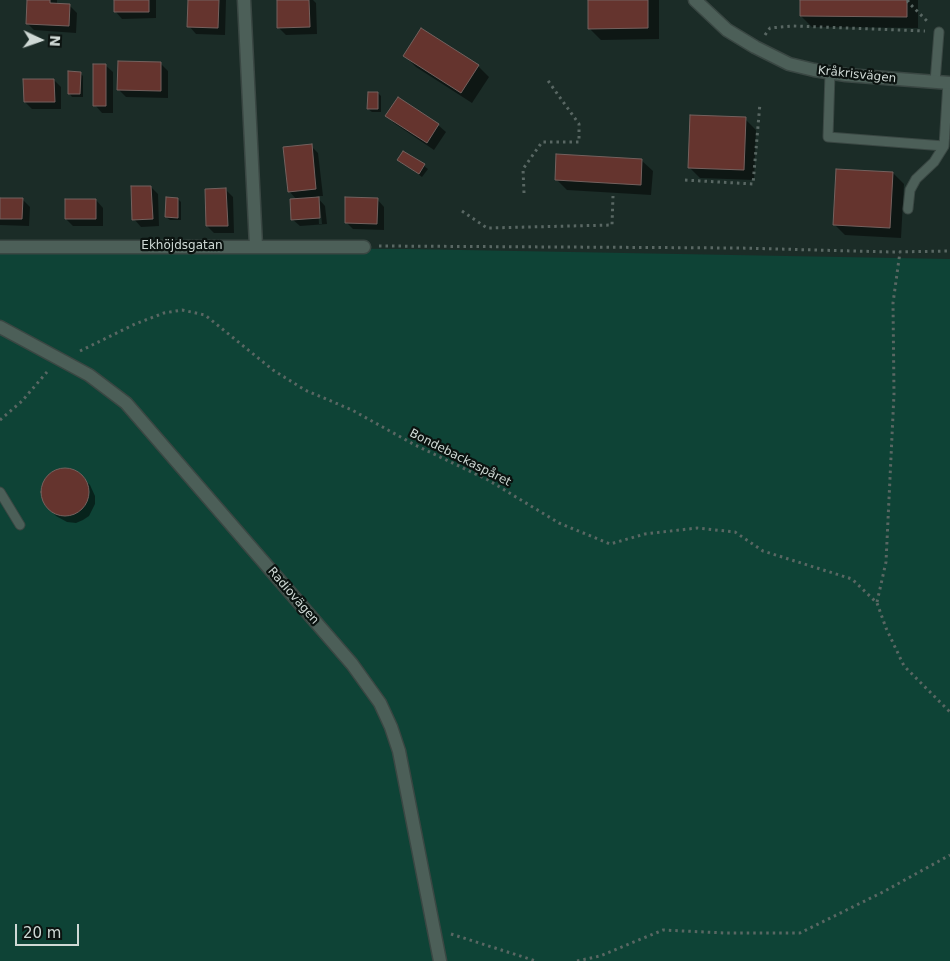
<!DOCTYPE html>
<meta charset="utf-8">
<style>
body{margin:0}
#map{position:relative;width:950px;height:961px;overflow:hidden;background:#1b2c27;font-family:"DejaVu Sans",sans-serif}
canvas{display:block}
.north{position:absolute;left:15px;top:15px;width:50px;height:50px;-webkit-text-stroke:4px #0b1310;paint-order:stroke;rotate:93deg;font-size:14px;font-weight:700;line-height:20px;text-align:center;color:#cfd9d5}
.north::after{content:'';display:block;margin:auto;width:18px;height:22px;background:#cfd9d5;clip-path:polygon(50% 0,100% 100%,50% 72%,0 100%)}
.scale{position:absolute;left:15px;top:924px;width:64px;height:22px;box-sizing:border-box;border:2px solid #cfd9d5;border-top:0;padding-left:6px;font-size:15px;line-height:18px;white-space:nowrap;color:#cfd9d5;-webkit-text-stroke:4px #0b1310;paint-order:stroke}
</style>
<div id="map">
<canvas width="950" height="961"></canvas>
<div class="north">N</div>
<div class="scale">20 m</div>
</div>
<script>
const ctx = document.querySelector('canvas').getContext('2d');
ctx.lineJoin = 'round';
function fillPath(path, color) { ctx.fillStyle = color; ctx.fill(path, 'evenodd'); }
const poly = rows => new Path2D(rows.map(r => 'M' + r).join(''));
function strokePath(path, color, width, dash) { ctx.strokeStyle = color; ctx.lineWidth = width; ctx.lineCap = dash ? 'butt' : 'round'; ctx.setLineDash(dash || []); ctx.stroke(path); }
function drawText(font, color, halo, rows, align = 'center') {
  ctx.font = font + ' "DejaVu Sans",sans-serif'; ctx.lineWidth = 4.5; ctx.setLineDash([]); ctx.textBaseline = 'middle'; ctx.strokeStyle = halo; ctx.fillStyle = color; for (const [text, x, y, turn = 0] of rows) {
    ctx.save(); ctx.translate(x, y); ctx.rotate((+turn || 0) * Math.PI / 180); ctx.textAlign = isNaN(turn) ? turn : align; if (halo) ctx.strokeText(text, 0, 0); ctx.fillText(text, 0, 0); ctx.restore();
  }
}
const green = poly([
 [0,247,408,249,950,259,950,961,0,961]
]);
const shadow = poly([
 [29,0,57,0,57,5,70,6,77,13,76,33,34,30,27,23],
 [115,0,156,0,156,18,122,19,115,11],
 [189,0,226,0,225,35,196,34,189,26],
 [278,0,313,0,316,3,317,34,286,35,279,28],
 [589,0,659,0,659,39,601,40,590,29],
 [801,0,918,0,918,28,812,27,801,16],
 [405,56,478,66,489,77,472,103,416,67],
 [161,64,168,71,168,98,126,97,118,89],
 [105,65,113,72,113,113,102,113,95,105],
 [80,73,83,76,83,97,72,97,69,93],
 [54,80,61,87,61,109,32,109,25,102],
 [378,93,381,96,381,112,372,112,368,109],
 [399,99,438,125,446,132,434,150,394,123,387,116],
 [745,119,756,130,754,180,700,178,689,167],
 [311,146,318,153,323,196,316,196,325,206,327,224,300,226,292,219,297,200,289,191],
 [318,204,320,204,322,224,319,224],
 [404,152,428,169,422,177,399,160],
 [641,160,653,171,651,195,567,190,556,179],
 [893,173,904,184,901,238,845,235,834,224],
 [151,187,158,194,159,226,141,227,134,219],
 [226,190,233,197,234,233,214,233,207,226],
 [0,199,22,199,30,207,29,226,0,225],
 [178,199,181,202,181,220,170,220,166,217],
 [377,199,384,207,384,230,353,229,346,222],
 [96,200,103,208,103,226,73,226,66,219],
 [61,469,69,469,76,471,90,485,95,496,95,504,89,516,83,520,76,523,67,522,56,516,44,502,42,488,48,476,54,471]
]);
const building = poly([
 [27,0,50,0,50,3,70,4,69,26,26,24,27,0],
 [114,0,149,0,149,12,114,12,114,0],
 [188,0,219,0,218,28,187,27,188,0],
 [277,0,309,0,310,27,277,28,277,0],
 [588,0,648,0,648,28,588,29,588,0],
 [800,0,907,0,907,17,800,16,800,0],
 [421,28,479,65,461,93,403,56,421,28],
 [118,61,161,62,161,91,117,90,118,61],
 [93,64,106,64,106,106,93,106,93,64],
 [68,71,81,72,80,94,68,94,68,71],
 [23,79,54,79,55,102,24,102,23,79],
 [368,92,378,92,378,109,367,109,368,92],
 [398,97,439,124,427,143,385,116,398,97],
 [690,115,746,117,744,170,688,168,690,115],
 [312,144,316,189,288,192,283,147,312,144],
 [403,151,425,164,419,174,397,160,403,151],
 [556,154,642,159,641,185,555,180,556,154],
 [836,169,893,172,890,228,833,225,836,169],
 [131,186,151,186,153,219,132,220,131,186],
 [226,188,228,226,206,226,205,189,226,188],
 [166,197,178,198,178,218,165,217,166,197],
 [319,197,320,218,291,220,290,199,319,197],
 [345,197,378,198,377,224,345,223,345,197],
 [0,198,23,198,22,219,0,219,0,198],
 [65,199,96,199,96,219,65,219,65,199],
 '41 492a24 24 0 1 1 48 0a24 24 0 1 1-48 0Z'
]);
const path = poly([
 [908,0,908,2,929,23],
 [765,35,770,28,793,26,925,31],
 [685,180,753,184,760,103],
 [524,193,523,169,542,142,579,142,579,124,546,78],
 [462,211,487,228,612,225,613,196],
 [379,246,739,248,892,252,950,251],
 [80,351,135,324,164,313,182,310,205,315,273,370,305,390,352,410,415,445,488,480,559,523,610,544,645,534,697,528,735,532,763,551,852,579,877,603,886,628,904,666,950,712],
 [0,420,22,401,47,372],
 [877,602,886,562,894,394,893,303,900,252],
 [451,934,536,961],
 [577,961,600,956,663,930,725,933,800,933,883,892,950,855]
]);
const service = poly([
 [830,73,828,137,944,146],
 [935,82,939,32],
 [908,209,910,190,916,179,934,162,944,146,948,82],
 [0,492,20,525]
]);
const minor = poly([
 [244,0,256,246],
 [695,0,727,30,755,47,789,64,814,70,846,75,950,83],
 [0,247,364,247],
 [0,327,89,375,126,403,352,664,380,703,391,727,399,751,440,961]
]);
const streetNames = [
 ["Kråkrisvägen",857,75,6],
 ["Ekhöjdsgatan",182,246],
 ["Bondebackaspåret",460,458,27],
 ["Radiovägen",293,596,49]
];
fillPath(green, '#0e4336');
fillPath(shadow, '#0007');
fillPath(building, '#65342e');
strokePath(building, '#74615e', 1);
strokePath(service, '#3a4743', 11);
strokePath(minor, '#3a4743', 15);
strokePath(path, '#596763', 3, [2.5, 4]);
strokePath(service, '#4c5f58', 9);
strokePath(minor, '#4c5f58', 12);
drawText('12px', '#cfd9d5', '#0b1310', streetNames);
</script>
